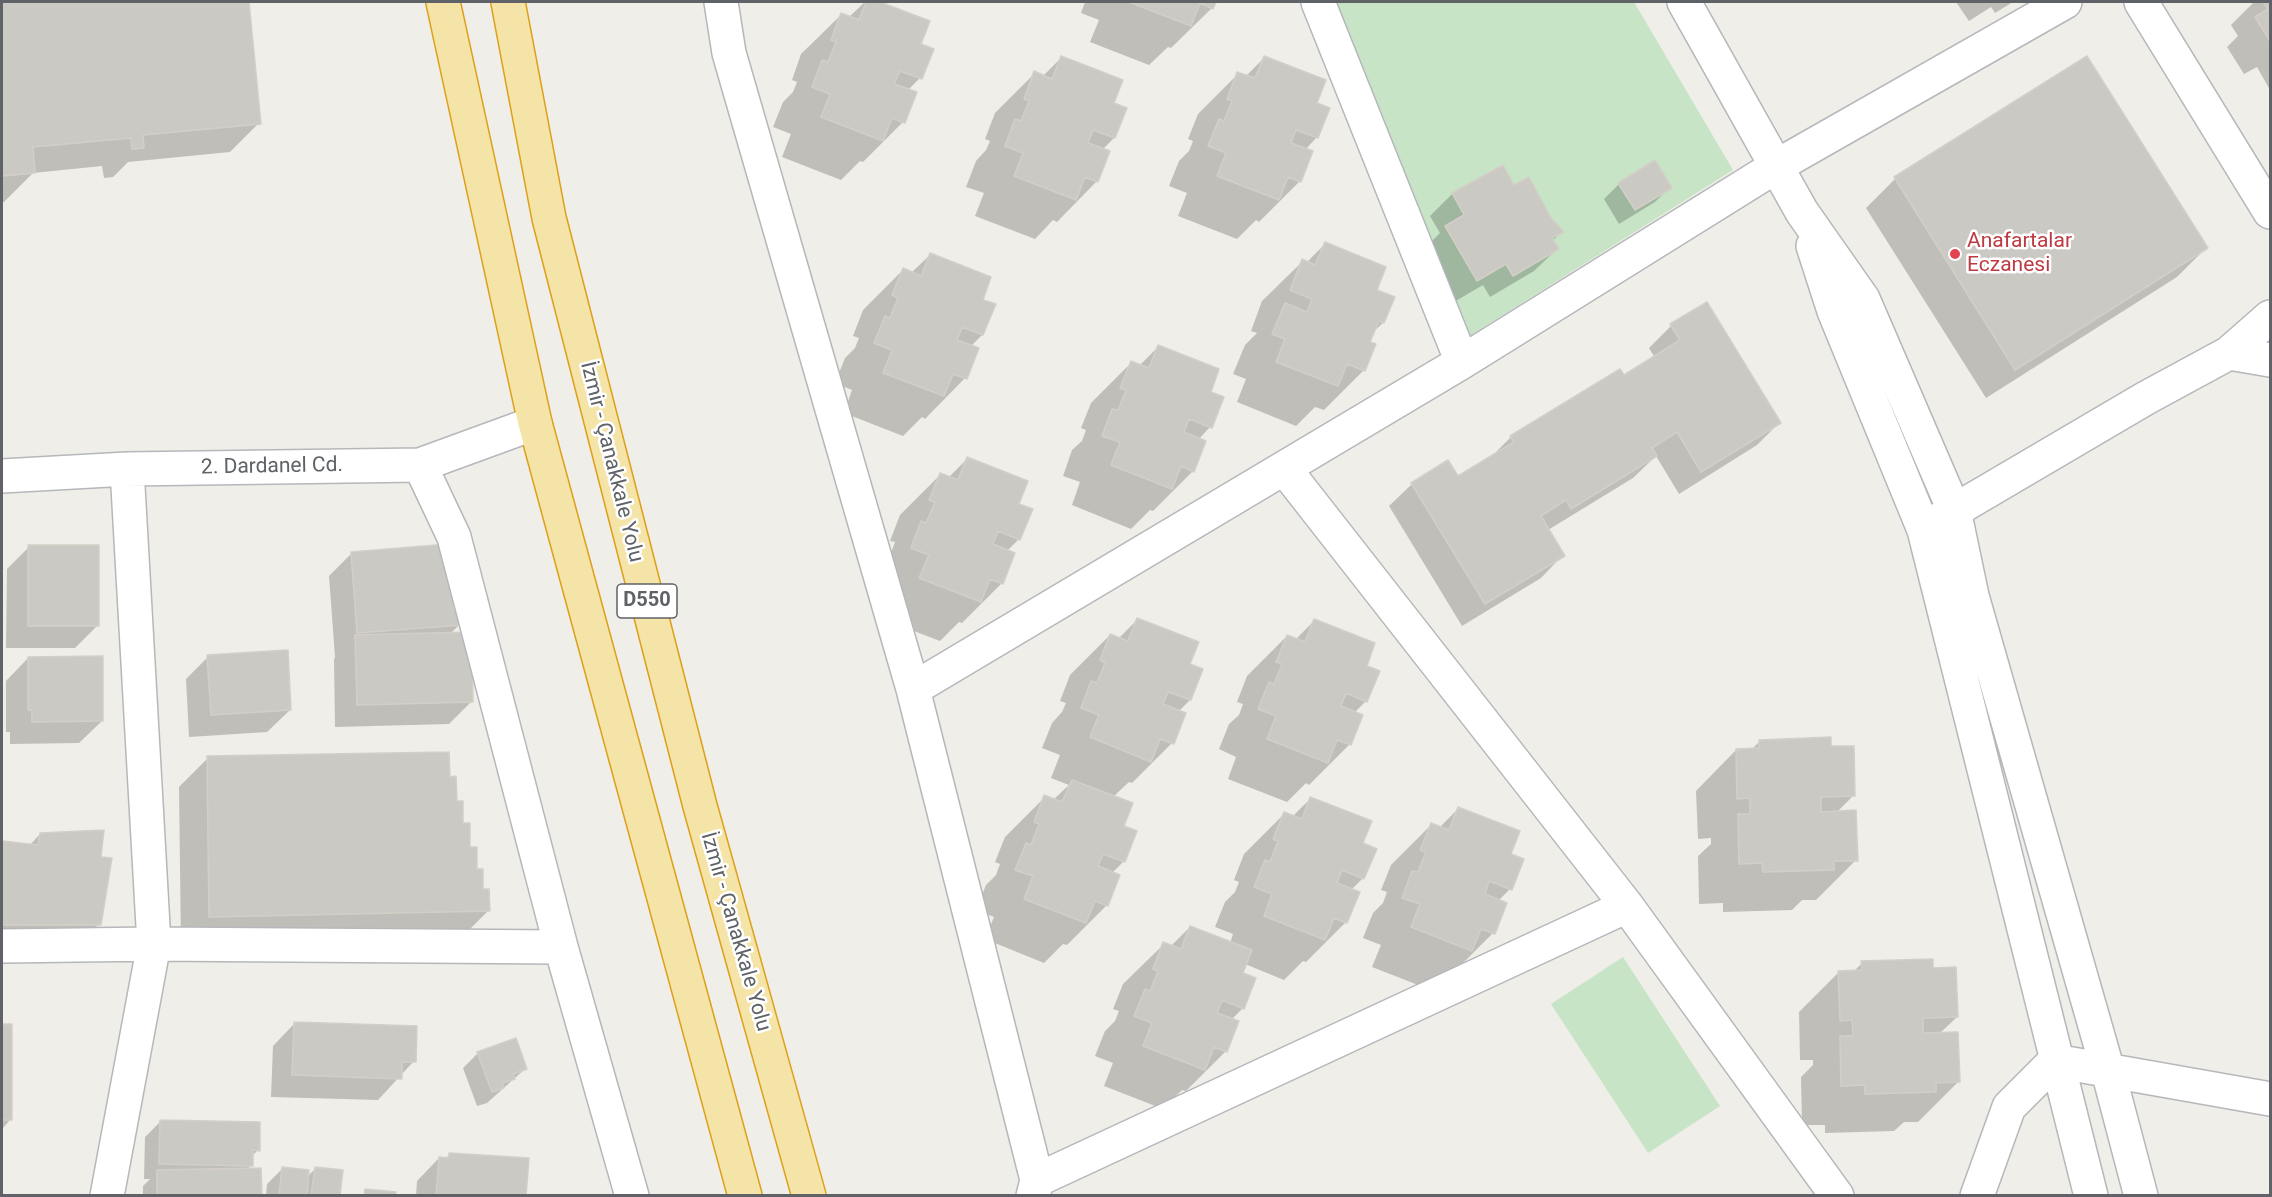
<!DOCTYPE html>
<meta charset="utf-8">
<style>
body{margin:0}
#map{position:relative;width:2272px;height:1197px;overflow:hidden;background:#efeee8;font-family:Roboto,sans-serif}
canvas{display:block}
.frame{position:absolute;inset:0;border:3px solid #5f6266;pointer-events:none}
</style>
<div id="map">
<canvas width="2272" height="1197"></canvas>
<div class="frame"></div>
</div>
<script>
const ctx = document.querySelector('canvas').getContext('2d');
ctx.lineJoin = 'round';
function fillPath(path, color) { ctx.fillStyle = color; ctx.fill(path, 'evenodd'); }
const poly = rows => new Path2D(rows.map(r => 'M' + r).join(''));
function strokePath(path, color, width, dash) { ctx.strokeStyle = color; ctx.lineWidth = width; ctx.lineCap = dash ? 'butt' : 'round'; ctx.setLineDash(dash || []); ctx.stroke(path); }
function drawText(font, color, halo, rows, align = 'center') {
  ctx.font = font + ' Roboto,sans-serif'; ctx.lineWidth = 5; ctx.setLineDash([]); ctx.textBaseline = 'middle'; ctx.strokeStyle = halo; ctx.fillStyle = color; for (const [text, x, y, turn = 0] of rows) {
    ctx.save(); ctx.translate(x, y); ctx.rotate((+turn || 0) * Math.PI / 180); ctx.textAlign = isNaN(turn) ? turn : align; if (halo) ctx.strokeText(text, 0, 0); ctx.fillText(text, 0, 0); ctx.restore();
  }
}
const green = poly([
 [1332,2,1634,2,1733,170,1468,337],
 [1623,957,1720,1106,1648,1153,1551,1004]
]);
const shadow = poly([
 [2,2,248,2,259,123,230,152,128,162,113,177,104,178,102,166,33,173,4,202,2,202],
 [865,2,876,2,928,22,919,44,920,78,908,90,903,122,863,162,860,161,841,180,782,157,791,134,773,127,783,102,793,92,797,82,792,80,801,54,842,14,849,17],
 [1085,2,1214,2,1212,8,1171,48,1168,47,1149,65,1090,42,1099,20,1081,13],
 [1956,2,2013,2,1995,13,1991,7,1969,21],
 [2254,2,2270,2,2270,90,2257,67,2244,74,2227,47,2238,36,2231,25],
 [1265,57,1315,104,1317,137,1305,150,1300,181,1259,222,1256,220,1237,239,1178,216,1187,193,1169,186,1179,161,1189,151,1193,141,1188,139,1198,114,1238,74,1246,76],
 [1061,58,1112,104,1125,109,1114,138,1102,150,1097,181,1057,222,1053,220,1035,239,975,216,984,193,966,187,976,161,986,150,990,141,985,139,995,113,1035,73,1043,76],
 [2086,58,2206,248,2177,277,1986,398,1866,208,1895,179],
 [1655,162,1670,187,1655,202,1619,224,1604,199,1619,184],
 [1502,167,1513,187,1562,232,1552,241,1557,249,1534,271,1490,297,1483,285,1454,302,1423,250,1440,233,1430,216,1452,194],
 [1325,244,1375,290,1393,298,1383,323,1372,333,1368,342,1364,370,1324,410,1315,407,1296,426,1237,402,1246,379,1233,374,1245,345,1257,333,1251,331,1262,301,1303,261,1306,263],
 [930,255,982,335,970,347,977,349,965,378,925,419,922,417,903,436,844,413,852,390,835,383,845,358,855,348,859,338,853,336,863,310,903,270,911,273],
 [1671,326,1779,423,1757,445,1679,494,1656,456,1633,478,1548,530,1563,555,1541,578,1462,626,1389,506,1412,484,1457,478,1490,458,1511,437,1655,358,1649,348],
 [1158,347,1209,393,1210,427,1199,439,1193,471,1153,511,1150,510,1131,529,1072,505,1080,482,1063,476,1072,450,1082,441,1086,430,1081,428,1091,403,1131,363,1139,366],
 [967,459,1019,539,1007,551,1002,583,962,623,959,622,940,641,880,618,882,563,891,553,895,542,890,541,900,515,940,475,948,478],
 [29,547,97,626,75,648,6,648,7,569],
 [352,553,452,612,460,624,450,634,472,701,449,724,335,727,334,659,335,657,329,576],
 [1137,620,1188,665,1201,670,1190,700,1178,712,1172,743,1132,783,1129,782,1113,797,1122,827,1124,861,1112,873,1107,905,1067,945,1063,944,1044,963,985,939,994,917,976,910,986,885,996,875,1000,864,995,862,1005,837,1045,797,1053,800,1069,785,1051,778,1060,755,1042,748,1052,723,1062,712,1066,703,1060,701,1070,675,1110,635,1118,639],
 [1314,621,1365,667,1366,701,1354,713,1361,715,1349,745,1309,785,1306,783,1287,802,1228,779,1236,757,1219,749,1229,724,1239,715,1243,704,1237,702,1247,676,1287,636,1295,640],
 [208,657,290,710,267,732,189,737,186,679],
 [28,658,102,721,79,743,10,744,10,732,6,732,6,681],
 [1760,741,1829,748,1854,795,1836,813,1856,860,1816,900,1802,900,1792,910,1723,912,1723,903,1699,904,1698,856,1711,844,1711,838,1698,839,1696,791,1736,750,1751,750],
 [208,758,448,778,488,911,459,940,181,945,179,787],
 [1311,798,1362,844,1363,878,1351,890,1346,922,1306,962,1303,961,1284,980,1245,964,1241,973,1243,1008,1231,1020,1226,1051,1186,1091,1182,1090,1163,1109,1104,1086,1113,1063,1095,1056,1105,1031,1115,1021,1119,1011,1113,1009,1123,984,1164,944,1171,946,1190,927,1230,943,1233,934,1215,927,1225,902,1235,892,1239,882,1234,880,1244,854,1284,814,1292,817],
 [1458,809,1509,855,1510,889,1498,901,1493,933,1453,973,1431,990,1372,967,1381,945,1363,938,1373,913,1383,903,1387,892,1381,890,1391,865,1431,825,1439,828],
 [40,834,100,859,99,924,70,954,2,953,2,843,29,846],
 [1862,963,1931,970,1957,1017,1939,1034,1958,1082,1918,1122,1904,1122,1894,1131,1825,1133,1825,1125,1802,1125,1801,1077,1813,1065,1813,1060,1800,1060,1799,1012,1839,972,1853,972],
 [295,1023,414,1061,378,1100,271,1097,273,1046],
 [2,1026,11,1026,11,1119,2,1129],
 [478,1053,525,1069,487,1103,477,1106,463,1068],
 [160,1122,258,1150,251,1157,251,1165,247,1170,260,1196,143,1196,143,1186,150,1179,144,1179,145,1137],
 [450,1154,524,1196,416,1196,417,1181,439,1158,445,1159],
 [282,1169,307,1177,315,1169,338,1196,266,1196,267,1184]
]);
const building = poly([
 [2,2,249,2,261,124,143,135,144,148,132,149,131,138,33,147,35,173,2,176,2,2],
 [866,2,880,2,930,21,921,44,934,49,922,79,900,71,894,84,917,92,905,123,892,118,883,141,821,117,830,94,812,87,822,60,828,62,836,42,831,40,841,13,859,20,866,2],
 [1129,2,1216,2,1213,9,1200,3,1191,26,1129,2],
 [2263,2,2270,2,2270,41,2255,17,2268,9,2263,2],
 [1061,56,1123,80,1114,103,1127,108,1115,138,1093,130,1088,143,1110,151,1098,182,1085,177,1076,200,1014,176,1023,153,1005,146,1015,119,1021,121,1029,101,1024,99,1034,71,1052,79,1061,56],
 [1264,56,1326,80,1317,103,1330,108,1318,138,1296,130,1291,143,1313,151,1301,182,1288,177,1279,200,1217,176,1226,153,1208,146,1219,119,1224,121,1232,101,1227,99,1237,72,1255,78,1264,56],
 [2087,56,2208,248,2015,370,1894,177,2087,56],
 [1655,160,1672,188,1635,210,1618,183,1655,160],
 [1503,165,1514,185,1529,177,1551,218,1564,232,1552,238,1559,249,1513,276,1506,264,1477,281,1445,226,1464,215,1452,193,1503,165],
 [1325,242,1386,267,1377,290,1395,297,1384,323,1379,321,1370,342,1376,344,1365,371,1347,364,1338,386,1276,362,1285,339,1272,334,1285,303,1307,312,1312,299,1290,290,1302,259,1315,265,1325,242],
 [930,253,991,277,983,300,996,304,983,335,962,327,957,340,979,348,967,379,953,374,944,396,883,373,892,350,874,343,885,316,890,318,898,298,892,295,903,268,921,276,930,253],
 [1707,302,1781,423,1701,472,1677,432,1652,448,1657,456,1571,509,1566,500,1541,516,1565,556,1485,604,1411,483,1448,460,1458,476,1514,442,1510,436,1620,369,1624,375,1680,340,1670,324,1707,302],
 [1158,345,1219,369,1211,392,1224,397,1212,428,1189,419,1184,432,1206,441,1194,472,1181,466,1172,489,1111,465,1120,442,1102,436,1112,409,1118,410,1126,390,1120,388,1131,361,1149,368,1158,345],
 [967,457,1028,481,1019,504,1033,509,1020,540,998,531,993,544,1015,553,1003,584,990,579,981,602,919,578,929,555,911,548,921,521,926,523,935,502,929,500,940,473,958,480,967,457],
 [449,544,454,610,460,609,461,625,357,633,351,552,449,544],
 [28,545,99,545,99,626,28,626,28,545],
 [1137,618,1199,642,1190,664,1203,669,1191,700,1168,692,1163,704,1186,713,1174,744,1160,739,1151,762,1090,737,1099,715,1081,708,1091,681,1097,683,1105,663,1100,660,1110,634,1128,641,1137,618],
 [1314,619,1375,643,1367,666,1380,671,1367,702,1346,693,1341,706,1363,715,1351,745,1337,740,1328,763,1267,739,1276,716,1258,709,1269,682,1274,684,1282,664,1276,662,1287,635,1305,642,1314,619],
 [472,632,473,702,357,705,355,635,472,632],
 [288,650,291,710,211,715,207,655,288,650],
 [103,656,103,721,32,722,32,710,28,710,28,657,103,656],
 [1831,737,1831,746,1854,746,1855,796,1821,797,1821,812,1856,810,1858,861,1834,861,1834,870,1763,872,1762,863,1739,864,1738,814,1750,814,1750,798,1737,799,1736,749,1759,748,1759,740,1831,737],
 [449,752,450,777,456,776,457,801,463,801,463,823,470,823,470,847,477,847,477,869,483,869,483,889,489,889,490,911,209,917,207,756,449,752],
 [1072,780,1133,803,1124,826,1137,831,1125,862,1103,854,1098,866,1120,875,1108,906,1095,901,1086,923,1024,899,1033,876,1015,870,1026,843,1031,845,1039,824,1034,822,1044,795,1062,802,1072,780],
 [1310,797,1372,821,1363,843,1377,849,1364,879,1342,870,1337,883,1360,892,1347,923,1334,918,1325,940,1264,916,1272,894,1254,887,1265,860,1270,862,1278,841,1273,839,1284,812,1302,819,1310,797],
 [1458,807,1520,831,1511,854,1524,859,1512,890,1489,881,1485,894,1507,903,1495,934,1481,929,1472,951,1411,927,1420,904,1402,898,1412,871,1418,872,1426,852,1420,850,1431,823,1449,830,1458,807],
 [104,830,101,857,112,858,101,925,2,925,2,841,38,845,40,833,104,830],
 [1190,926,1252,950,1243,973,1256,978,1244,1009,1222,1000,1217,1013,1239,1021,1227,1052,1214,1047,1205,1070,1143,1046,1152,1023,1134,1016,1145,989,1150,991,1158,971,1153,969,1163,942,1181,949,1190,926],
 [1933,959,1933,968,1956,967,1958,1017,1923,1018,1923,1033,1958,1032,1960,1082,1936,1083,1936,1092,1865,1094,1865,1085,1841,1086,1840,1036,1853,1036,1852,1020,1840,1021,1838,971,1862,970,1861,961,1933,959],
 [294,1022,417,1026,416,1062,402,1062,402,1079,292,1075,294,1022],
 [2,1024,12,1024,12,1120,2,1120,2,1024],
 [516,1038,527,1069,513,1074,515,1079,502,1083,504,1088,492,1092,477,1052,516,1038],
 [160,1120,260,1122,260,1151,253,1150,253,1166,159,1164,160,1120],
 [449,1153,529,1158,526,1196,436,1196,439,1157,449,1158,449,1153],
 [282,1167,309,1170,307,1196,279,1196,282,1167],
 [315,1167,343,1170,340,1196,311,1196,315,1167],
 [261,1168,262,1196,157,1196,157,1170,261,1168],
 [365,1189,396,1192,395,1196,364,1196,365,1189]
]);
const minor = poly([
 [721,2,729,53,913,689,1037,1180,1033,1196],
 [1318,2,1462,362],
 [1684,2,1802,212,1863,299,1954,510,1972,596,2108,1071,2141,1196],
 [2141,2,2270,212],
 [1813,246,1834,311,1924,530,2091,1196],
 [2229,353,2270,360],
 [420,465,454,537,561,947,632,1196],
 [1284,468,1627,906,1837,1196],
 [2,476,127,469,420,465,535,423],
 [1935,522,2146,398,2229,353,2270,317],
 [913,689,1462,362,1775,167,2065,2],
 [2,946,154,944,561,947],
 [2055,1061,2270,1099],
 [1037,1180,1627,906],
 [107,1196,154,944,127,469],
 [1977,1196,2009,1107,2055,1061]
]);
const trunk = poly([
 [443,2,535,423,745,1196],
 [508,2,549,218,700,806,809,1196]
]);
const markers = [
 [1955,254,6,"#e0444e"]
];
const shields = [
 [647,601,60]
];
const shieldNames = [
 ["D550",647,601]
];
const healthNames = [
 ["Anafartalar",1967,242],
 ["Eczanesi",1967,266]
];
const streetNames = [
 ["İzmir - Çanakkale Yolu",611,462,76],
 ["2. Dardanel Cd.",272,467,-1],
 ["İzmir - Çanakkale Yolu",735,932,74]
];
fillPath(green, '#c7e4c7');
fillPath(shadow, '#0003');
fillPath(building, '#cbc9c4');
strokePath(building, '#d4cfc6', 1.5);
strokePath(minor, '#b5b7ba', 36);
strokePath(trunk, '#dea019', 36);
strokePath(minor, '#fff', 33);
strokePath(trunk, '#f4e4a8', 33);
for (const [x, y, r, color] of markers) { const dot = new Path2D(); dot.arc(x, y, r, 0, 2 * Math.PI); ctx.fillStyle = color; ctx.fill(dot); strokePath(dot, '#fff', 2); }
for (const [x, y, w] of shields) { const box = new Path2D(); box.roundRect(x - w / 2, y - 17, w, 34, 4.5); ctx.fillStyle = '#fff'; ctx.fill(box); strokePath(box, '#5f6266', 1.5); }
drawText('bold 20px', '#5f6266', null, shieldNames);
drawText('21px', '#be3a42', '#fff', healthNames, 'left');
drawText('21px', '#5f6266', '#fff', streetNames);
</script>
